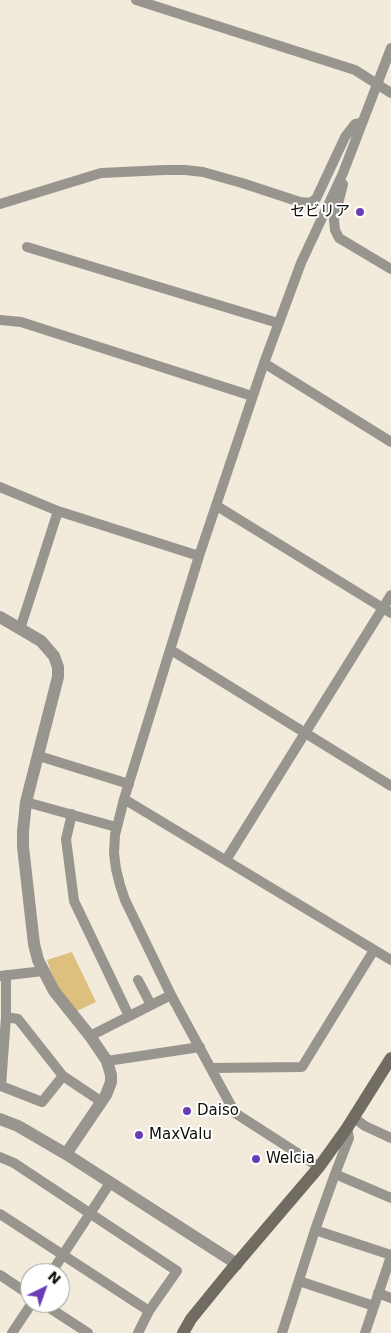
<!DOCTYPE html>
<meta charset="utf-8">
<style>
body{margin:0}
#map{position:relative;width:391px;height:1333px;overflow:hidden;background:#f2ebdb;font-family:"DejaVu Sans",sans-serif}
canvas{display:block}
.north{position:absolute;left:20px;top:1263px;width:50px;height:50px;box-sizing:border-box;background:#fff;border:1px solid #9f9e9c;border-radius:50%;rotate:42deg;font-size:14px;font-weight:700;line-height:20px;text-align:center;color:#0f0d08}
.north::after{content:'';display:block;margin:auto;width:18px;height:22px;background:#693db5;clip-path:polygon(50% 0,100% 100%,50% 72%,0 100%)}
</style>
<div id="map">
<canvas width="391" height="1333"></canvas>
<div class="north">N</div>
</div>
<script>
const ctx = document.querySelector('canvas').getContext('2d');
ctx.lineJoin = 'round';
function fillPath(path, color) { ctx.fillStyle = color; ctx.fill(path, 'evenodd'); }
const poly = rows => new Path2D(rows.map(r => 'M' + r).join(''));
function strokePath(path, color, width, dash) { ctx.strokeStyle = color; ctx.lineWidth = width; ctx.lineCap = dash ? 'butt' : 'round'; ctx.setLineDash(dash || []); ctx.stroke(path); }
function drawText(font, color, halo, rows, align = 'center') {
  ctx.font = font + ' "DejaVu Sans","Noto Sans JP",sans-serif'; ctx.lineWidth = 4; ctx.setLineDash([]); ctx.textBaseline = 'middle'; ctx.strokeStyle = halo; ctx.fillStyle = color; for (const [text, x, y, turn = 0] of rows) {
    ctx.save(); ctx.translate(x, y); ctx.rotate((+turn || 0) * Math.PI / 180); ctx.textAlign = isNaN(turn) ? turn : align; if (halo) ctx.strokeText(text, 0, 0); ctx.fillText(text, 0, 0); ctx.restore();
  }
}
const green = poly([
 [72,952,96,1002,77,1011,55,984,47,960]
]);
const minor = poly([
 [136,0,355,70,391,93],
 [343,184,334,220,335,230,339,238,391,269],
 [0,204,101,173,165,170,185,170,203,172,242,183,300,202,310,203,316,199,345,137,355,124,361,123],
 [27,247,278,323],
 [0,320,21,322,252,396],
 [264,363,391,442],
 [0,487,58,511,199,556],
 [217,506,391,613],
 [20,629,58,511],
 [171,650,391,786],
 [39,756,129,784],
 [124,799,391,960],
 [26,802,116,827],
 [72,814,66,839,74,901,129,1016],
 [226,860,391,595],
 [6,975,6,1017,1,1086,42,1102,63,1076,102,1102],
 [0,976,43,971],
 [138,980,151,1005],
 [6,1017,18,1019,63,1076],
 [90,1036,171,995],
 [107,1061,200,1047],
 [211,1068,302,1067,374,950],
 [353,1117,365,1126,391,1138],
 [0,1157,14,1163,177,1271,149,1311,138,1333],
 [319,1167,235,1113,171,995,125,900,120,885,116,869,114,853,115,835,124,799,199,556,264,363,301,263,343,173,391,48],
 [335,1174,391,1198],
 [0,1214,149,1311],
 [315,1230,391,1255],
 [51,1273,110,1183],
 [0,1275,30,1295],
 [299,1281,374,1306],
 [378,1293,391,1298],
 [42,1303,88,1333],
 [12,1333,32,1303],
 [282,1333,315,1230,335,1174,349,1138,347,1128],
 [365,1333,391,1256]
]);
const tertiary = poly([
 [0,617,41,641,54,656,58,667,58,677,26,802,23,831,23,847,34,944,38,960,54,991,90,1036,107,1061,111,1075,111,1082,106,1095,66,1154],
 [0,1119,18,1126,66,1154,237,1264]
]);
const secondary = poly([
 [183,1333,191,1319,226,1276,319,1167,347,1128,391,1058]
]);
const markers = [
 [360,212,5,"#693db5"],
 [187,1111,5,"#693db5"],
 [139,1135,5,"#693db5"],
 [256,1159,5,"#693db5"]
];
const poiNames = [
 ["セビリア",350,212,"right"],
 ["Daiso",197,1111],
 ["MaxValu",149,1135],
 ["Welcia",266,1159]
];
fillPath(green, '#ddbf7e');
strokePath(minor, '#98958e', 10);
strokePath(tertiary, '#98958e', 12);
strokePath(secondary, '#706c62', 12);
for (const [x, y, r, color] of markers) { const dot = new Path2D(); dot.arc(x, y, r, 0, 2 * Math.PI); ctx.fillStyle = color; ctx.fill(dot); strokePath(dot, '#fff', 2); }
drawText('15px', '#0f0d08', '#fff', poiNames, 'left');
</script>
